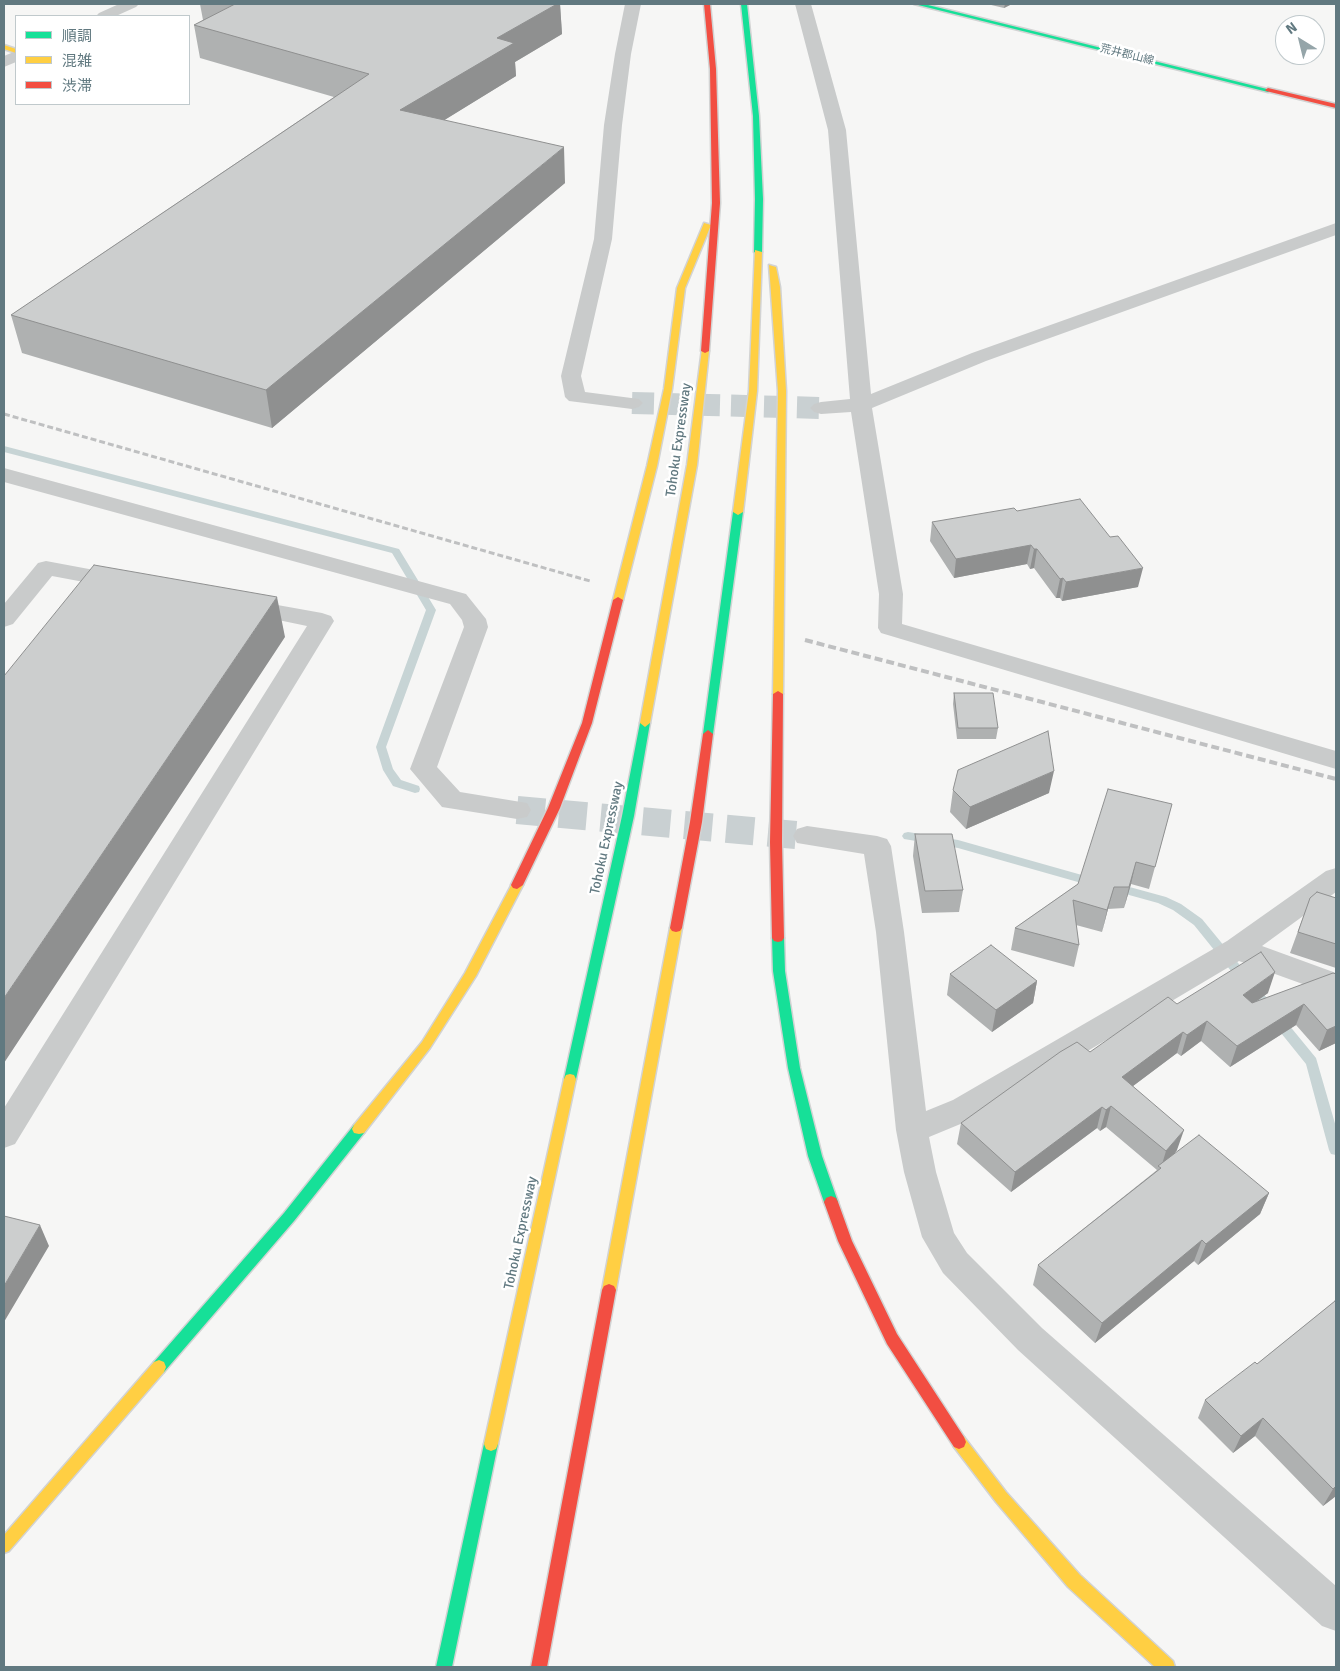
<!DOCTYPE html>
<meta charset="utf-8">
<style>
body{margin:0}
#map{position:relative;width:1340px;height:1671px;overflow:hidden;background:#f6f6f5;font-family:Signika,"Noto Sans JP",sans-serif}
canvas{display:block}
.frame{position:absolute;inset:0;border:5px solid #617980;pointer-events:none}
.legend{position:absolute;left:15px;top:15px;width:175px;height:90px;box-sizing:border-box;background:#fff;border:1px solid #c0c9cc;margin:0;padding:6px 9px;list-style:none;font-size:15px;color:#617980}
.legend li{display:flex;align-items:center;gap:10px;height:25px}
.legend b{width:25px;border:1px solid #c0c9cc}
.north{position:absolute;left:1275px;top:15px;width:50px;height:50px;box-sizing:border-box;background:#fff;border:1px solid #c0c9cc;border-radius:50%;rotate:324deg;font-size:14px;font-weight:700;line-height:20px;text-align:center;color:#617980}
.north::after{content:'';display:block;margin:auto;width:18px;height:22px;background:#95a5a9;clip-path:polygon(50% 0,100% 100%,50% 72%,0 100%)}
</style>
<div id="map">
<canvas width="1340" height="1671"></canvas>
<div class="frame"></div>
<ul class="legend">
<li><b style="height:6px;background:#16e098"></b>順調</li>
<li><b style="height:6px;background:#ffcf43"></b>混雑</li>
<li><b style="height:6px;background:#f24e42"></b>渋滞</li>
</ul>
<div class="north">N</div>
</div>
<script>
const ctx = document.querySelector('canvas').getContext('2d');
ctx.lineJoin = 'round';
const poly = rows => new Path2D(rows.map(r => 'M' + r).join(''));
function fillPath(path, color) { ctx.fillStyle = color; ctx.fill(path, 'evenodd'); }
function strokePath(path, color, width, dash) { ctx.strokeStyle = color; ctx.lineWidth = width; ctx.lineCap = dash ? 'butt' : 'round'; ctx.setLineDash(dash || []); ctx.stroke(path); }
function drawText(font, color, halo, rows, align = 'center') {
  ctx.font = font + ' Signika,"Noto Sans JP",sans-serif'; ctx.lineWidth = 5; ctx.setLineDash([]); ctx.textBaseline = 'middle'; ctx.strokeStyle = halo; ctx.fillStyle = color; for (const [text, x, y, turn = 0] of rows) {
    ctx.save(); ctx.translate(x, y); ctx.rotate((+turn || 0) * Math.PI / 180); ctx.textAlign = isNaN(turn) ? turn : align; if (halo) ctx.strokeText(text, 0, 0); ctx.fillText(text, 0, 0); ctx.restore();
  }
}
const stream = poly([
 [4,446,399,549,436,610,386,747,393,769,401,780,419,786,420,789,419,792,415,793,393,786,383,770,376,747,426,610,392,553,4,452,4,446],
 [908,832,958,840,1096,879,1098,882,1092,886,958,848,904,839,902,836,904,833,908,832],
 [1115,883,1166,897,1181,904,1202,919,1316,1058,1336,1127,1336,1155,1331,1154,1329,1150,1306,1064,1194,925,1173,910,1158,903,1111,890,1109,887,1111,884,1115,883]
]);
const streetTunnelFar1 = poly([
 [632,403,821,408]
]);
const streetTunnel = poly([
 [517,810,807,836]
]);
const street = poly([
 [119,4,139,4,136,7,116,16,96,16,99,13,119,4],
 [625,4,641,4,631,54,622,125,612,239,581,376,585,392,639,399,643,403,639,407,632,409,569,401,565,397,561,376,594,239,604,125,615,54,625,4],
 [795,4,811,4,846,130,871,394,972,353,1336,223,1336,235,986,361,872,408,903,594,902,624,1336,751,1336,769,881,633,878,628,879,594,851,412,821,414,814,412,810,408,814,404,821,402,850,399,828,130,795,4],
 [16,51,16,62,4,67,4,56,16,51],
 [4,468,466,594,486,619,488,627,437,767,460,792,527,803,531,810,527,817,517,819,442,807,410,769,464,627,462,620,450,604,4,482,4,468],
 [46,561,121,575,129,577,133,582,129,587,121,589,52,576,13,624,4,627,4,604,38,563,46,561],
 [244,599,322,613,331,616,334,621,15,1144,4,1148,4,1108,307,626,235,611,232,606,235,601,244,599],
 [807,826,877,836,887,839,891,846,904,932,926,1111,953,1100,1227,941,1326,871,1336,868,1336,892,1262,946,1336,973,1336,996,1239,961,975,1118,929,1137,936,1172,954,1233,967,1253,1042,1328,1336,1586,1336,1631,1322,1626,1018,1350,943,1273,922,1237,904,1172,896,1130,876,932,864,854,797,843,793,836,797,829,807,826]
]);
const fast = poly([
 [741,4,747,4,759,116,763,199,762,252,758,254,754,252,755,199,753,116,741,4],
 [914,4,924,4,1271,90,1268,92,914,4],
 [738,509,743,512,713,734,708,738,703,734,733,512,738,509],
 [645,719,650,723,634,816,576,1079,574,1083,570,1084,566,1083,564,1079,622,816,640,723,645,719],
 [778,934,782,935,784,938,785,971,800,1068,822,1156,838,1202,836,1206,831,1208,826,1206,824,1202,808,1156,788,1068,773,971,772,938,774,935,778,934],
 [359,1124,364,1125,366,1129,364,1133,294,1221,164,1372,159,1374,154,1372,152,1367,154,1362,284,1213,354,1125,359,1124],
 [491,1437,496,1439,498,1444,452,1667,436,1667,484,1444,486,1439,491,1437]
]);
const slow = poly([
 [4,45,16,49,16,53,4,49,4,45],
 [704,223,711,225,685,288,672,389,657,466,623,600,618,603,613,600,647,466,664,389,677,288,704,223],
 [755,250,762,252,757,391,743,512,738,515,733,512,749,391,755,250],
 [769,265,776,267,780,287,786,391,783,694,778,697,773,694,778,391,769,265],
 [702,349,708,349,709,351,697,465,650,723,645,727,640,723,687,465,702,349],
 [517,881,523,885,476,976,430,1048,364,1133,359,1134,354,1133,352,1129,354,1125,422,1042,465,973,513,882,517,881],
 [676,924,680,925,682,928,616,1290,614,1294,609,1296,604,1294,602,1290,670,928,672,925,676,924],
 [570,1074,574,1075,576,1079,498,1444,496,1449,491,1451,486,1449,484,1444,564,1079,566,1075,570,1074],
 [159,1360,164,1362,166,1367,164,1372,9,1551,4,1553,4,1535,154,1362,159,1360],
 [959,1435,964,1437,1006,1492,1080,1575,1173,1661,1175,1667,1155,1667,1068,1587,996,1502,954,1447,952,1442,954,1437,959,1435]
]);
const jam = poly([
 [704,4,710,4,716,69,720,203,709,351,705,353,701,351,712,203,710,69,704,4],
 [1268,88,1336,104,1336,108,1266,91,1265,90,1268,88],
 [618,597,623,600,592,723,560,808,523,885,517,889,513,888,511,885,548,808,582,723,613,600,618,597],
 [778,691,783,694,782,842,784,938,782,941,778,942,774,941,772,938,770,842,773,694,778,691],
 [708,730,713,734,702,822,682,928,680,931,676,932,672,931,670,928,690,822,703,734,708,730],
 [831,1196,836,1198,838,1202,852,1241,897,1334,964,1437,966,1442,964,1447,959,1449,954,1447,887,1344,838,1241,824,1202,826,1198,831,1196],
 [609,1284,614,1286,616,1290,547,1667,531,1667,602,1290,604,1286,609,1284]
]);
const railFar1 = poly([
 [4,414,590,581]
]);
const rail = poly([
 [805,640,1336,779]
]);
const wall = poly([
 [200,4,560,4,562,34,515,62,516,76,444,120,565,183,272,428,22,353,11,315,334,97,200,58,194,25,203,20],
 [987,4,1012,4,1004,8],
 [1017,511,1138,587,1062,601,1060,598,1056,598,1034,568,1030,569,1027,564,954,578,930,541,932,522],
 [954,693,998,728,996,739,957,739,953,704],
 [953,790,1049,793,966,829,950,812],
 [1172,804,1149,889,1131,884,1124,908,1108,909,1102,932,1076,925,1079,945,1074,967,1011,950,1015,928,1078,884],
 [915,834,963,890,959,912,922,913,913,856],
 [1310,898,1336,898,1336,968,1290,953],
 [1333,973,1336,1043,1319,1051,1296,1025,1230,1067,1201,1041,1181,1056,1177,1053,1133,1086,1177,1150,1174,1154,1269,1193,1260,1214,1198,1265,1194,1261,1095,1343,1033,1285,1038,1265,1157,1170,1106,1127,1100,1131,1097,1128,1011,1192,957,1144,961,1123,1177,1004,1268,993,1254,1003],
 [950,974,1037,981,1033,1003,992,1032,947,995],
 [1335,1301,1336,1496,1323,1506,1255,1436,1233,1453,1198,1418,1205,1400,1257,1364]
]);
const shadedWall = poly([
 [557,4,560,4,562,34,515,62,516,76,404,145,400,110,497,38],
 [1005,4,1012,4,1004,8],
 [564,147,565,183,272,428,266,390],
 [1031,545,1027,564,954,578,956,559],
 [1034,549,1037,549,1034,568,1030,569],
 [1143,568,1138,587,1062,601,1066,582],
 [1063,578,1060,598,1056,598,1060,579],
 [277,597,285,637,4,1063,4,998],
 [1054,771,1049,793,966,829,970,807],
 [1136,862,1131,884,1124,908,1129,887],
 [1114,887,1108,909,1102,932,1107,910],
 [1275,972,1268,993,1236,1016,1243,995],
 [1037,981,1033,1003,992,1032,996,1010],
 [1304,1004,1296,1025,1230,1067,1237,1046],
 [1207,1021,1201,1041,1181,1056,1187,1035],
 [1336,1026,1336,1043,1319,1051,1327,1030],
 [1183,1032,1177,1053,1117,1098,1122,1077],
 [1111,1106,1106,1127,1100,1131,1106,1110],
 [1102,1107,1097,1128,1011,1192,1015,1172],
 [1184,1130,1177,1150,1160,1171,1166,1151],
 [1269,1193,1260,1214,1198,1265,1206,1244],
 [40,1225,49,1246,4,1322,4,1286],
 [1202,1240,1194,1261,1095,1343,1102,1323],
 [1263,1418,1255,1436,1233,1453,1241,1436],
 [1336,1486,1336,1496,1323,1506,1333,1489]
]);
const building = poly([
 [234,4,557,4,497,38,514,43,400,110,564,147,266,390,11,315,369,74,194,25,235,4,234,4],
 [1080,499,1110,537,1118,536,1143,568,1066,582,1063,578,1060,579,1037,549,1034,549,1031,545,956,559,932,522,1014,508,1017,511,1080,499],
 [94,565,277,597,4,998,4,676,94,565],
 [954,693,993,693,998,728,958,728,954,693],
 [1048,731,1054,771,970,807,953,790,958,770,1048,731],
 [1108,789,1172,804,1155,867,1136,862,1129,887,1114,887,1107,910,1073,900,1079,945,1015,928,1078,884,1108,789],
 [915,834,952,834,963,890,925,891,915,834],
 [1317,892,1336,898,1336,944,1298,932,1310,898,1317,892],
 [991,945,1037,981,996,1010,950,974,991,945],
 [1261,952,1275,972,1243,995,1252,1003,1333,973,1336,974,1336,1026,1327,1030,1304,1004,1237,1046,1207,1021,1187,1035,1183,1032,1122,1077,1184,1130,1166,1151,1111,1106,1106,1110,1102,1107,1015,1172,961,1123,1060,1052,1077,1042,1090,1052,1168,997,1177,1004,1261,952],
 [1199,1135,1269,1193,1206,1244,1202,1240,1102,1323,1038,1265,1161,1168,1158,1166,1199,1135],
 [4,1216,40,1225,4,1286,4,1216],
 [1335,1301,1336,1302,1336,1486,1333,1489,1263,1418,1241,1436,1205,1400,1255,1362,1257,1364,1335,1301]
]);
const farStreetnames = [
 ["荒井郡山線",1127,55,14]
];
const streetNames = [
 ["Tohoku Expressway",679,440,-82],
 ["Tohoku Expressway",607,838,-78],
 ["Tohoku Expressway",521,1233,-78]
];
fillPath(stream, '#c7d4d5');
strokePath(streetTunnelFar1, '#c9d0d2', 22, [22, 11]);
strokePath(streetTunnel, '#c9d0d2', 28, [28, 14]);
strokePath(fast, '#d2d3d3', 3);
strokePath(slow, '#d2d3d3', 3);
strokePath(jam, '#d2d3d3', 3);
fillPath(street, '#c9cbcb');
fillPath(fast, '#16e098');
fillPath(slow, '#ffcf43');
fillPath(jam, '#f24e42');
strokePath(railFar1, '#bfc0c1', 3, [6, 3]);
strokePath(rail, '#bfc0c1', 4, [8, 4]);
fillPath(wall, '#afb1b1');
fillPath(shadedWall, '#8f9090');
fillPath(building, '#cccece');
strokePath(building, '#8f9090', 1);
drawText('11px', '#617980', '#fff', farStreetnames);
drawText('14px', '#617980', '#fff', streetNames);
</script>
